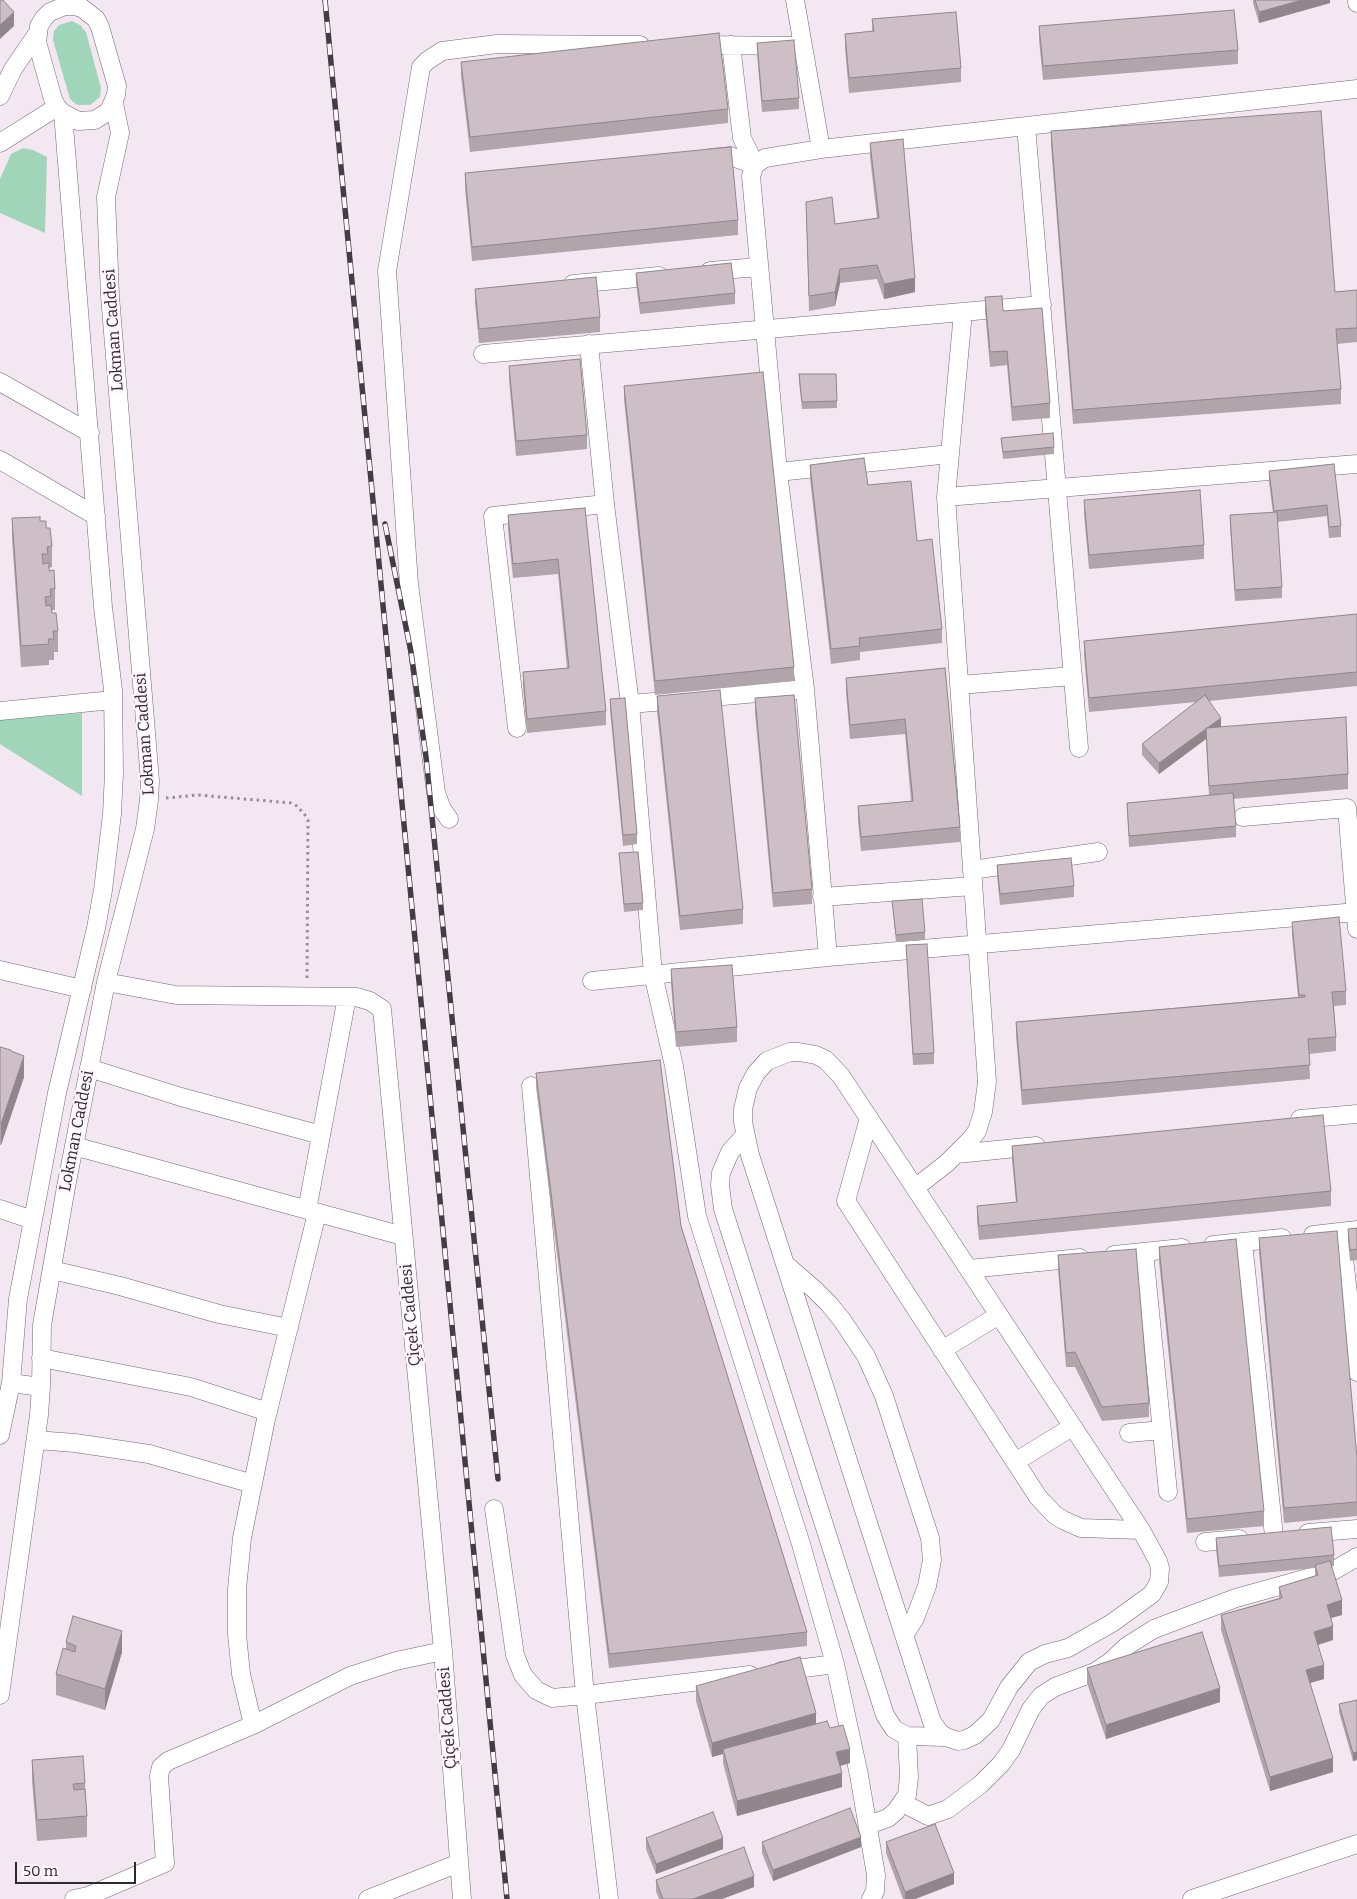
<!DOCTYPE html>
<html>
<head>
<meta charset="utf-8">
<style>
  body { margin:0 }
  #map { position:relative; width:1357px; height:1899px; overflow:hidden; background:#f3e7f2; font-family:Bitter,serif }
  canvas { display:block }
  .scale { position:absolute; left:15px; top:1862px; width:121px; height:22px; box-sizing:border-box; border:2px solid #2d292d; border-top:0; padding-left:6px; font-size:15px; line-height:18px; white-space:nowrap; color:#2d292d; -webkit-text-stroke:4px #fff5fe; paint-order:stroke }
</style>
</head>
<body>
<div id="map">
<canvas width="1357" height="1899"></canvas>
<div class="scale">50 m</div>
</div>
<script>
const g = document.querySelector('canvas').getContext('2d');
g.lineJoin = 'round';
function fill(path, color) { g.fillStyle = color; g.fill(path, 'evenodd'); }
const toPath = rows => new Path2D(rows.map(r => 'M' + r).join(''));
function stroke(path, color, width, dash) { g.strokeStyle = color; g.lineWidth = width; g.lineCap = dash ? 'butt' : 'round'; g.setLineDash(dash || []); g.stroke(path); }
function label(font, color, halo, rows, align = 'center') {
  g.font = font + ' Bitter,serif'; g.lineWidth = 4.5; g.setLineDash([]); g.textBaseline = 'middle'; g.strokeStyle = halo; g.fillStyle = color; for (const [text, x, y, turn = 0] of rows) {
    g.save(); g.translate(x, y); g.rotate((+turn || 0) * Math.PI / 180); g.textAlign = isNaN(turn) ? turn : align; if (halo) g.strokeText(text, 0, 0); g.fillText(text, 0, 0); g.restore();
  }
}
const green = toPath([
  [72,21,80,25,86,32,101,88,100,97,90,105,77,105,70,99,53,40,54,31,59,25],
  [23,148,33,150,47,157,45,233,0,213,0,179,11,154],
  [82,713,82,796,0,744,0,720]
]);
const path = toPath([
  [166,798,198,795,291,803,297,806,305,815,308,820,307,981]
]);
const minor = toPath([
  [795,0,821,149],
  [1357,0,1357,3],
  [65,6,74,6,82,8,96,19,100,27,117,86,116,95,109,111,95,120,78,121,63,113,57,107,53,99,37,42,39,26,44,18,50,12,65,6],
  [696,45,803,46],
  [731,45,742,138,755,165],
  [0,96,13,69,37,34],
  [1026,126,1079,748],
  [0,143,57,107],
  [710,158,730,156,755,165],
  [710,271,759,267],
  [573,284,659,276],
  [589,344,605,504,630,704,653,974,674,1066,697,1216,801,1544,835,1664,859,1775,876,1875,875,1891,871,1899],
  [483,354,1042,305],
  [0,382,90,433],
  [0,460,96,516],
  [778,472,950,454],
  [946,497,1357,464],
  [959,685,1073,676],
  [630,704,805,689],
  [0,711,113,700],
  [517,728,493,516,605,504],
  [1243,817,1347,808,1357,929],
  [449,819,442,809,436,793,409,584,387,271,421,67,427,61,442,51,497,44,640,45],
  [972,870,1098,852],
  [822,897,973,886],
  [828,957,805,689,778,472,751,176,755,165,765,158,821,149,1357,89],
  [0,970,82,989],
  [592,981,828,957,1357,912],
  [106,982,176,995,356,997,370,1001,382,1009,443,1651,462,1899],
  [790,1052,799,1052,816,1055,826,1060,841,1076,1141,1530,1158,1561,1160,1568,1159,1582,1152,1594,1112,1623,1068,1648,1045,1654,1029,1662,1009,1687,991,1720,975,1735,964,1740,958,1741,946,1737,940,1733,932,1722,750,1155,743,1122,743,1109,748,1088,756,1073,767,1061,790,1052],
  [89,1068,181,1097,321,1135],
  [531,1086,585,1695,609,1899],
  [869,1118,846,1201,1038,1497,1055,1515,1063,1520,1081,1528,1141,1530],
  [1300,1119,1357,1114],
  [745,1135,730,1152,721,1173,720,1185,723,1209,885,1715,894,1729,907,1736,946,1737],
  [74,1146,403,1236],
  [957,1154,1036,1146],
  [915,1188,947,1163,971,1139,977,1131,983,1112,987,1082,946,497,963,312],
  [0,1209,33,1220],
  [307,1210,347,997],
  [1341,1232,1357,1372],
  [1313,1235,1357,1230],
  [1243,1242,1274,1536],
  [1213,1245,1282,1238],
  [1144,1252,1168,1492],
  [1114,1255,1182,1248],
  [785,1264,815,1290,829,1304,842,1320,866,1356,884,1396,930,1538,932,1560,927,1586,915,1618,904,1635],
  [969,1269,1080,1258],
  [52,1270,120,1286,219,1314,289,1328],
  [942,1350,999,1315],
  [41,1358,191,1387,268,1412],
  [11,1383,18,1299,57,1093,96,928,103,890,112,814,114,773,113,690,103,607,63,113],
  [41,1387,42,1325,66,1187,106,982,145,829,149,800,150,781,110,296,106,197,120,133,114,103],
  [1129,1433,1162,1430],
  [0,1435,11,1383,41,1387,39,1415,0,1695],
  [36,1440,75,1443,149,1454,253,1484],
  [1015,1462,1072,1427],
  [494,1509,515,1655,523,1675,536,1690,552,1698,585,1695,750,1675],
  [1308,1533,1357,1529],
  [1205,1542,1239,1539],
  [781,1671,835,1664],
  [253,1725,241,1674,237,1634,237,1589,242,1538,266,1419,317,1213],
  [903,1803,928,1816,948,1809,981,1784,1001,1764,1011,1750,1031,1709,1041,1696,1055,1687,1095,1672,1110,1662,1127,1646,1154,1629,1236,1598,1333,1571,1357,1557],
  [868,1825,888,1818,896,1811,907,1795,909,1777,907,1736],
  [74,1899,88,1896,165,1863,159,1776,161,1767,168,1761,253,1725,350,1676,396,1661,443,1651],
  [368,1899,459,1863],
  [1192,1899,1357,1844]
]);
const rail = toPath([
  [325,0,507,1899],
  [385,524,411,652,426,757,498,1479]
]);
const wall = toPath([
  [1253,0,1330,0,1330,3,1259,23,1253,3],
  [872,19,961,68,961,82,849,93,845,48,845,34,872,31],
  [1039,26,1238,50,1238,64,1043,80,1039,40],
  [757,43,799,98,799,109,762,112,757,53],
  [461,62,728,109,728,123,470,152,461,76],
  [1051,131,1335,292,1357,290,1357,342,1337,344,1341,389,1341,404,1073,424,1051,146],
  [870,143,915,292,884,299,877,279,840,283,835,306,809,311,806,202,835,224,877,218,870,157],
  [465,173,738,220,738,235,472,261,465,188],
  [636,273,735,293,735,304,640,314,636,283],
  [475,289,600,317,600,332,479,343,475,303],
  [985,297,1050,403,1050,418,1012,421,1007,365,990,367,985,311],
  [509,366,587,435,587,449,516,456,509,380],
  [799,374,836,374,837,408,802,409,799,381],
  [624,386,794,667,794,681,655,695,624,400],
  [1001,438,1054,447,1054,454,1003,459],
  [1334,464,1341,526,1341,537,1329,538,1327,516,1277,522,1282,587,1282,598,1235,601,1230,526,1230,515,1273,513,1269,482,1269,471],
  [810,465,868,485,917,541,942,629,942,643,860,652,860,660,831,664,810,479],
  [1084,500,1204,545,1204,559,1089,569,1084,514],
  [585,508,606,711,606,725,527,733,523,687,523,672,567,668,558,574,513,578,508,530,508,515],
  [12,518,40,521,46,528,52,546,52,567,49,568,49,571,55,589,55,610,52,610,52,613,58,631,58,652,54,652,54,660,49,660,49,665,21,667,12,539],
  [1357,614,1357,686,1209,701,1221,727,1348,774,1348,789,1233,799,1236,826,1236,837,1129,847,1127,803,1209,796,1206,739,1159,774,1142,755,1142,744,1196,702,1089,712,1084,655,1084,641],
  [945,668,960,827,960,842,861,851,858,821,858,806,911,801,905,734,850,739,846,692,846,678],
  [657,696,743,909,743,924,680,930,657,711],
  [755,698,812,889,812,904,773,907,755,713],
  [610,699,637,834,637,844,623,846,610,710],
  [619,853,643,903,643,910,624,912],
  [997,865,1074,886,1074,897,1000,905,997,876],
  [892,901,925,932,925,940,896,942],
  [1292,922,1346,991,1346,1005,1334,1006,1336,1037,1336,1051,1309,1054,1310,1079,1022,1105,1016,1036,1016,1022,1298,997,1292,936],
  [906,945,934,1053,934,1064,913,1065],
  [671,969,737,1027,737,1042,676,1047,671,984],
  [0,1047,11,1052,24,1077,1,1145,0,1145],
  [536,1073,681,1226,807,1632,807,1646,609,1668,536,1087],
  [1012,1146,1331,1191,1331,1206,979,1240,977,1221,977,1206,1016,1203,1012,1160],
  [1357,1228,1357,1260,1350,1261,1348,1240,1348,1229],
  [1259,1238,1357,1458,1357,1516,1284,1523,1259,1252],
  [1159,1247,1264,1511,1264,1526,1187,1533,1159,1261],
  [1058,1255,1149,1403,1149,1417,1102,1421,1075,1367,1066,1367,1058,1270],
  [1216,1538,1334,1555,1334,1566,1332,1566,1342,1615,1331,1618,1333,1640,1318,1645,1324,1679,1310,1683,1333,1772,1270,1791,1221,1630,1221,1615,1279,1598,1279,1587,1315,1576,1315,1568,1219,1577,1216,1549],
  [66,1642,122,1652,105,1710,56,1695,56,1674,66,1649],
  [1087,1668,1220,1702,1106,1739,1087,1683],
  [696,1686,830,1728,850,1763,840,1766,842,1787,737,1816,723,1763,723,1754,712,1757,696,1701],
  [1357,1700,1357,1760,1353,1761,1339,1712,1339,1704],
  [32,1760,85,1783,87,1816,87,1837,37,1841,32,1781],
  [646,1838,723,1849,656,1874,646,1849],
  [762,1842,861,1847,773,1881,762,1853],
  [886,1842,954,1884,915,1899,903,1899,886,1853],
  [656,1880,754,1887,722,1899,659,1899,656,1891]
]);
const shadedWall = toPath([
  [1302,0,1330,0,1330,3,1259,23,1259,12],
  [14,12,14,26,0,39,0,25],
  [840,269,840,283,835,306,835,292],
  [915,278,915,292,884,299,884,284],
  [1221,718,1221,728,1206,728],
  [1206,728,1206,739,1159,774,1159,763],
  [24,1056,24,1077,1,1145,1,1124],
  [1342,1600,1342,1615,1327,1619,1327,1605],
  [1333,1626,1333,1640,1314,1646,1314,1632],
  [122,1631,122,1652,105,1710,105,1689],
  [1324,1665,1324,1679,1306,1684,1306,1670],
  [1220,1688,1220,1702,1106,1739,1106,1725],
  [816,1713,816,1728,723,1749,723,1754,712,1757,712,1743],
  [850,1749,850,1763,836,1767,836,1752],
  [1357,1752,1357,1760,1353,1761,1353,1753],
  [1333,1758,1333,1772,1270,1791,1270,1777],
  [842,1773,842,1787,737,1816,737,1801],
  [861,1837,861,1847,773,1881,773,1870],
  [723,1838,723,1849,656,1874,656,1864],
  [954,1873,954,1884,915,1899,905,1899,905,1892],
  [754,1876,754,1887,722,1899,693,1899]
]);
const building = toPath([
  [0,0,3,0,14,12,0,25,0,0],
  [1255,0,1302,0,1259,12,1255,0],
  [1234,10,1238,50,1043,66,1039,26,1234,10],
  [956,12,961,68,849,78,845,34,874,31,872,19,956,12],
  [719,33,728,109,470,137,461,62,719,33],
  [794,40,799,98,762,101,757,43,794,40],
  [1321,111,1335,292,1357,290,1357,328,1336,329,1341,389,1073,410,1051,131,1321,111],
  [903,139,915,278,884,284,877,265,840,269,835,292,809,296,806,202,832,197,835,224,879,218,870,143,903,139],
  [731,147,738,220,472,247,465,173,731,147],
  [731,263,735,293,640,303,636,273,731,263],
  [596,277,600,317,479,329,475,289,596,277],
  [1002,296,1003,311,1042,308,1050,403,1012,407,1007,351,990,352,985,297,1002,296],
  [580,359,587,435,516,441,509,366,580,359],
  [763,372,794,667,655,681,624,386,763,372],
  [799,374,836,374,837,401,802,402,799,374],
  [1053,433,1054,447,1003,452,1001,438,1053,433],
  [864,458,868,485,911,481,917,541,932,539,942,629,859,638,860,646,831,649,810,465,864,458],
  [1334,464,1341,526,1329,527,1327,505,1274,511,1269,471,1334,464],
  [1200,490,1204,545,1089,555,1084,500,1200,490],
  [585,508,606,711,527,719,523,672,569,668,558,559,513,564,508,515,585,508],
  [1277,512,1282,587,1235,590,1230,515,1277,512],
  [40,517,40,521,46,521,46,528,50,528,52,546,47,547,48,554,42,554,43,564,49,563,49,571,54,570,55,589,50,589,51,596,45,597,46,606,51,605,52,613,56,613,58,631,53,631,54,639,48,639,49,644,21,646,12,518,40,517],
  [1357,614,1357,672,1089,698,1084,641,1357,614],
  [945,668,960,827,861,837,858,806,913,801,905,719,850,725,846,678,945,668],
  [720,690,743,909,680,916,657,696,720,690],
  [794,695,812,889,773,893,755,698,794,695],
  [1205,695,1221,718,1159,763,1142,744,1205,695],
  [625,698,637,834,623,835,610,699,625,698],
  [1346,717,1348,774,1209,786,1206,728,1346,717],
  [1233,793,1236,826,1129,836,1127,803,1233,793],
  [638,852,643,903,624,904,619,853,638,852],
  [1071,858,1074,886,1000,894,997,865,1071,858],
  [922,899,925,932,896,935,892,901,922,899],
  [1339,917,1346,991,1332,992,1336,1037,1308,1039,1310,1065,1022,1090,1016,1022,1305,997,1305,995,1299,995,1292,922,1339,917],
  [927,944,934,1053,913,1054,906,945,927,944],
  [732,965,737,1027,676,1032,671,969,732,965],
  [0,1047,11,1050,11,1051,24,1056,1,1124,0,1123,0,1047],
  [660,1060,681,1226,807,1632,609,1654,536,1073,660,1060],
  [1323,1115,1331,1191,979,1226,977,1206,1017,1202,1012,1146,1323,1115],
  [1357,1228,1357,1249,1350,1250,1348,1229,1357,1228],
  [1337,1231,1357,1458,1357,1502,1284,1508,1259,1238,1337,1231],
  [1236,1239,1264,1511,1187,1519,1159,1247,1236,1239],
  [1136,1249,1149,1403,1102,1407,1075,1352,1066,1353,1058,1255,1136,1249],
  [1331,1527,1334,1555,1219,1566,1216,1538,1331,1527],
  [1330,1561,1342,1600,1327,1605,1333,1626,1314,1632,1324,1665,1306,1670,1333,1758,1270,1777,1221,1615,1282,1598,1279,1587,1318,1575,1315,1565,1330,1561],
  [73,1616,122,1631,105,1689,56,1674,63,1648,75,1652,76,1646,66,1642,73,1616],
  [1202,1632,1220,1688,1106,1725,1087,1668,1202,1632],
  [800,1657,816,1713,712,1743,696,1686,800,1657],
  [1357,1700,1357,1752,1353,1753,1339,1704,1357,1700],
  [827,1721,830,1728,843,1725,850,1749,836,1752,842,1773,737,1801,723,1749,827,1721],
  [83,1756,85,1783,73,1784,74,1790,85,1789,87,1816,37,1820,32,1760,83,1756],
  [850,1808,861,1837,773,1870,762,1842,850,1808],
  [713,1812,723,1838,656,1864,646,1838,713,1812],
  [935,1824,954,1873,905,1892,886,1842,935,1824],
  [744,1847,754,1876,693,1899,663,1899,656,1880,744,1847]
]);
const streetNames = [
  ["Lokman Caddesi",114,330,-94],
  ["Lokman Caddesi",145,734,-94],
  ["Lokman Caddesi",77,1131,-79],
  ["Çiçek Caddesi",411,1315,-95],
  ["Çiçek Caddesi",448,1718,-94]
];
fill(green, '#a1d5b9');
stroke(minor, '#726771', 19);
stroke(path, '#978f97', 3, [2.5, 4]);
stroke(minor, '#fff', 18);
stroke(rail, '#423d42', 5.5);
stroke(rail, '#fff5fe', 4, [11]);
fill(wall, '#b1a4ab');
fill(shadedWall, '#90868b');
fill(building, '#cebfc7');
stroke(building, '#90868b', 1);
label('16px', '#2d292d', '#fff5fe', streetNames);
</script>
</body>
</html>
